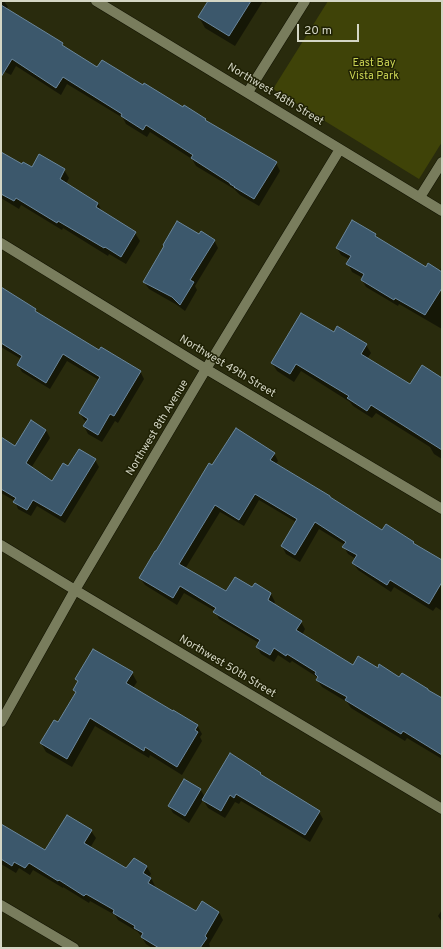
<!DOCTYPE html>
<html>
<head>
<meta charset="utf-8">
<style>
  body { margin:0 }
  #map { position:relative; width:443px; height:949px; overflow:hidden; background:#292b0d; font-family:Overpass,sans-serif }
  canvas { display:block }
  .frame { position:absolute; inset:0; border:2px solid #d4d6c5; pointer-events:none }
  .scale { position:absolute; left:297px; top:24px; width:62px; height:18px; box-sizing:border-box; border:2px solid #d4d6c5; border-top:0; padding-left:5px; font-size:12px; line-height:14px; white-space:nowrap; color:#d4d6c5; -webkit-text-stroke:3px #1f2104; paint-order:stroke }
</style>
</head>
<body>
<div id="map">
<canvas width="443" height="949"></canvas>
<div class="frame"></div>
<div class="scale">20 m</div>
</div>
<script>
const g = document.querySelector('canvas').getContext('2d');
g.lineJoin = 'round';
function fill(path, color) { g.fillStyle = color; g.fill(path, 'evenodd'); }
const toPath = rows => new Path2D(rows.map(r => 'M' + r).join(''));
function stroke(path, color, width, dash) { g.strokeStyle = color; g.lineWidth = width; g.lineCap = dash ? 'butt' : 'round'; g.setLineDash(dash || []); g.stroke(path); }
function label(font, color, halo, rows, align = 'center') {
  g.font = font + ' Overpass,sans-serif'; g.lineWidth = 3; g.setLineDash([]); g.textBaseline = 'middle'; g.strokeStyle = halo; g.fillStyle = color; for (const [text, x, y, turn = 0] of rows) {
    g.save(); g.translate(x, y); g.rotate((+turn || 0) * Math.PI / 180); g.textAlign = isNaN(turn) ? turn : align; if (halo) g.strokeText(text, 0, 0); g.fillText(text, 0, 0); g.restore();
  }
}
const green = toPath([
  [328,1,442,1,442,142,419,179,273,89]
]);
const shadow = toPath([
  [1,1,4,1,8,7,6,9,62,44,65,48,98,68,143,86,205,119,206,122,276,163,280,171,259,206,240,195,234,189,196,166,192,159,150,132,147,137,126,124,123,118,67,84,61,95,16,66,11,75,1,70],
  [209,1,267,1,266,3,263,1,235,46,205,28,199,17],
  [1,153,22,166,32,169,64,170,69,178,66,184,98,203,102,212,135,233,140,241,126,264,109,254,108,256,63,228,62,230,21,205,19,209,1,198],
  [376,235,378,239,426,268,439,272,441,268,442,269,442,329,399,304,398,306,366,287,362,280,363,278,352,272,348,264,350,260,341,255,337,248],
  [199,236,214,240,218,248,195,286,197,290,185,311,177,305,149,289,144,282],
  [1,293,35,310,38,314,99,352,140,371,144,379,118,423,115,421,102,442,88,434,84,426,87,422,84,420,80,413,99,380,67,361,50,389,22,372,18,365,21,359,1,347],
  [334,333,366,345,371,353,367,359,410,386,442,379,442,459,434,454,430,447,376,413,372,418,353,406,350,402,301,371,294,382,277,371,272,363],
  [46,430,50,438,31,468,53,482,68,468,95,460,99,467,65,523,37,506,31,516,18,509,15,501,1,493,1,438,15,447],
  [274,453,278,461,276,464,383,531,413,542,414,544,442,562,442,611,436,607,433,611,394,587,391,592,358,570,353,563,356,559,348,554,344,547,345,545,319,529,300,562,286,554,282,546,296,522,259,500,244,526,220,512,185,569,226,592,253,589,255,585,271,594,275,602,273,605,301,622,305,629,302,635,353,667,378,669,429,692,442,699,442,759,407,738,405,741,351,708,347,702,322,687,317,680,318,678,317,677,292,661,290,663,278,655,274,662,261,654,257,647,259,643,219,619,215,611,184,593,177,605,145,585,140,578,213,467],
  [132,673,137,682,133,688,197,725,202,734,200,737,202,741,182,775,150,755,149,758,95,726,72,767,46,752,41,743,58,723,76,694,74,690,78,683,76,679],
  [262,777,319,812,323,819,310,842,241,801,239,804,235,802,225,818,208,808,203,800,189,823,173,813,169,806,200,789,205,797],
  [1,825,46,852,91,831,96,838,90,848,126,869,147,867,151,874,149,877,151,878,155,886,154,887,196,913,219,912,223,920,209,944,210,946,209,948,152,948,146,944,141,936,138,932,118,920,115,915,90,901,89,903,63,887,63,888,33,870,30,875,19,868,16,873,1,864],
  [442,910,442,922,438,916]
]);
const building = toPath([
  [208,1,251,1,229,36,198,17,208,1],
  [1,5,63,43,62,45,97,67,102,60,143,85,144,83,183,107,184,105,206,119,205,120,277,162,254,199,234,187,235,187,230,184,230,183,191,158,193,155,146,125,143,130,121,116,122,114,63,77,56,88,12,59,1,77,1,5],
  [1,152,22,164,23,162,32,167,39,154,65,169,60,179,98,203,96,207,136,232,121,257,105,247,104,248,58,221,57,223,16,198,14,201,1,194,1,152],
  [352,220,376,234,375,236,426,267,428,263,442,272,442,288,425,315,395,298,394,300,361,280,364,274,346,264,351,256,336,248,352,220],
  [177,221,199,234,201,231,215,240,190,280,194,282,180,305,172,297,143,282,164,246,163,245,177,221],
  [1,287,36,309,35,311,99,350,101,347,141,371,114,416,110,414,98,435,83,426,88,419,79,413,100,377,63,354,46,383,17,365,22,356,1,343,1,287],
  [301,313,334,332,337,326,367,344,361,354,410,384,422,365,442,378,442,450,371,405,367,411,347,398,349,396,296,364,290,374,271,363,301,313],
  [31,420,46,430,26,463,52,481,63,463,68,466,79,449,96,459,61,516,33,500,27,510,13,502,16,498,1,489,1,437,15,446,31,420],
  [236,428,275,453,270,460,330,496,330,497,382,530,386,524,414,542,413,543,442,560,442,582,429,604,390,580,387,585,352,563,357,555,342,547,346,542,315,522,295,555,281,546,297,519,255,494,239,520,215,505,179,564,226,591,235,577,252,587,255,583,271,593,268,600,302,621,296,630,353,665,358,656,378,668,379,664,399,677,402,673,428,689,428,690,442,698,442,755,403,731,401,734,345,700,347,697,316,680,318,677,315,674,316,672,287,654,286,656,274,648,270,655,256,647,260,640,213,612,216,608,180,586,173,598,139,578,155,551,156,551,209,463,212,465,236,428],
  [93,649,133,672,126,683,173,711,173,710,198,725,195,730,198,732,177,767,145,747,144,751,90,718,67,759,40,743,54,720,58,722,76,692,73,690,78,681,75,679,93,649],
  [230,753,261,773,260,774,320,811,305,835,236,794,234,798,230,795,221,811,202,800,230,753],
  [184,779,201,789,185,816,168,806,184,779],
  [67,815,92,830,84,843,126,868,134,858,147,866,143,873,151,878,148,883,196,911,202,901,219,912,205,936,207,938,200,948,159,948,141,937,143,933,134,928,135,926,113,913,114,910,86,894,84,896,59,880,58,881,29,863,25,868,14,862,12,866,1,859,1,824,45,850,67,815]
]);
const minor = toPath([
  [96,1,442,211],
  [248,92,305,1],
  [420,197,442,162],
  [1,243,206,369,442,509],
  [1,545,75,590,442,809],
  [1,722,75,590,206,369,340,149],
  [1,905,74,948]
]);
const parkNames = [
  ["East Bay",374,64],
  ["Vista Park",374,77]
];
const streetNames = [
  ["Northwest 48th Street",275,95,31],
  ["Northwest 49th Street",227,367,31],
  ["Northwest 8th Avenue",158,428,-59],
  ["Northwest 50th Street",227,667,31]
];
fill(green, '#3f4308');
fill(shadow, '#0007');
fill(building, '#3c586c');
stroke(building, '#6a879d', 1);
stroke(minor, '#121300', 11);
stroke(minor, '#797d5d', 10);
label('11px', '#cad353', '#1f2104', parkNames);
label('11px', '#d4d6c5', '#1f2104', streetNames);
</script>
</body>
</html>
